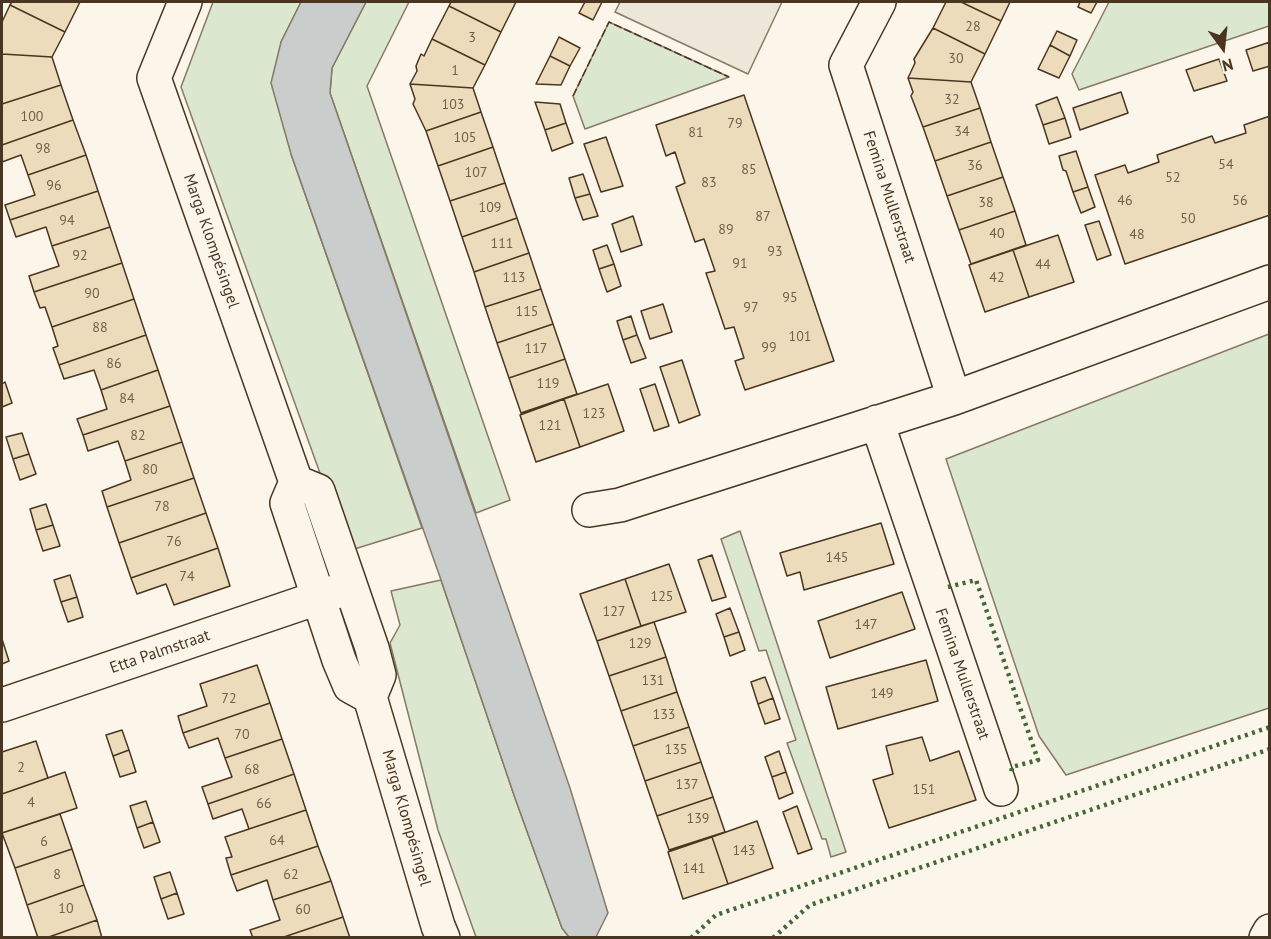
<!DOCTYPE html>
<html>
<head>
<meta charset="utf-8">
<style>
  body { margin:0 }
  #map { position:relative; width:1271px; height:939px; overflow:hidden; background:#fbf6e9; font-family:"PT Sans",sans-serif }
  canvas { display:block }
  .frame { position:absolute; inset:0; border:3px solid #4a3520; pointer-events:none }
  .north { position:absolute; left:1193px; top:18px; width:60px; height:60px; -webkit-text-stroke:4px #fbf6e9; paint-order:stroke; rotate:165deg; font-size:16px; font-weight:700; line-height:24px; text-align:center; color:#4a3520 }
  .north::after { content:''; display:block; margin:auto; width:21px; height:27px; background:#4a3520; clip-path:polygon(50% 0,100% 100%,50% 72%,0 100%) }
</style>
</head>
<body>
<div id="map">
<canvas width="1271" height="939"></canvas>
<div class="frame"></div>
<div class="north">N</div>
</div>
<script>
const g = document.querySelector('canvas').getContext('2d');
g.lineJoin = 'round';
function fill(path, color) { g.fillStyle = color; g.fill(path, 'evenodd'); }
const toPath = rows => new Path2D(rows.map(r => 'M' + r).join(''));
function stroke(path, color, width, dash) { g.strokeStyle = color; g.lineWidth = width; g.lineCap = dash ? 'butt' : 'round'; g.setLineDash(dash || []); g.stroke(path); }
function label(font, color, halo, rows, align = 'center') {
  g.font = font + ' "PT Sans",sans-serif'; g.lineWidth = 4.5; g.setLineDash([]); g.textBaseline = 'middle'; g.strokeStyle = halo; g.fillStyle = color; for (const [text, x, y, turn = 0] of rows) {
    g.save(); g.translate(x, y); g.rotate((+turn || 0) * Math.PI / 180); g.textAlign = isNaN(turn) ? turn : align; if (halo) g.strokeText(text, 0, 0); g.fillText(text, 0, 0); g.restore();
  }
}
const green = toPath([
  [213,2,301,2,281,42,291,154,422,528,348,551,181,87,213,2],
  [366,2,409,2,367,86,510,500,476,513,330,93,332,68,366,2],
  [1109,2,1269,2,1269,26,1079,90,1072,74,1109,2],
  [609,22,729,77,585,129,573,96,609,22],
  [1269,334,1269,708,1066,775,1039,736,946,459,1269,334],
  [740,531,846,852,831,857,826,839,822,839,787,743,796,740,766,650,759,651,721,539,740,531],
  [441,580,515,798,562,928,569,937,476,937,438,830,390,643,400,625,391,591,441,580]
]);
const parking = toPath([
  [620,2,782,2,748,74,615,12,620,2]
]);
const water = toPath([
  [301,2,366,2,332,68,330,93,570,788,608,913,596,937,569,937,562,928,515,798,441,580,291,154,271,83,281,42,301,2]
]);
const building = toPath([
  [12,2,80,2,65,32,10,5,12,2],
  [451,2,516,2,501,32,449,6,451,2],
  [585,2,602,2,593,20,579,13,585,2],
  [946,2,961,2,1001,21,985,54,933,28,946,2],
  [961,2,1010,2,1001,21,961,2],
  [1080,2,1097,2,1091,13,1078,7,1080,2],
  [10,5,65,32,52,57,2,54,2,22,10,5],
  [449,6,501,32,485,65,432,39,449,6],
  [933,28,985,54,971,82,908,78,915,63,914,59,933,28],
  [1057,31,1077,40,1070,56,1050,45,1057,31],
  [559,37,580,48,570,66,550,56,559,37],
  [432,39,485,65,473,88,410,84,417,71,416,66,421,54,424,56,432,39],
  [1270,42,1270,66,1253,71,1246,50,1270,42],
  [1050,45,1070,56,1059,78,1038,69,1050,45],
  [2,54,52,57,61,85,2,104,2,54],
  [550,56,570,66,561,85,536,84,550,56],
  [1219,59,1227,81,1194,91,1186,70,1219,59],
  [908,78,971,82,980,108,923,127,911,96,913,92,908,78],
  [410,84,473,88,481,112,426,131,413,104,415,99,410,84],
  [61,85,73,120,2,145,2,104,61,85],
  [1121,92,1128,113,1080,130,1073,108,1121,92],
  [744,95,834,361,745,390,735,361,744,358,734,327,725,329,706,273,715,271,704,239,695,242,676,187,685,183,675,152,666,156,656,125,744,95],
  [1057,97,1065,118,1043,125,1036,105,1057,97],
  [535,102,560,104,566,123,545,130,535,102],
  [980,108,991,142,935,161,923,127,980,108],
  [481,112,493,147,438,166,426,131,481,112],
  [1270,116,1270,215,1125,264,1095,175,1125,165,1128,173,1159,162,1157,155,1212,136,1215,143,1246,133,1244,125,1270,116],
  [1065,118,1071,137,1049,144,1043,125,1065,118],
  [73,120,86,155,28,175,21,155,2,162,2,145,73,120],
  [566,123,573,143,552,151,545,130,566,123],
  [606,137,623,186,601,192,584,144,606,137],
  [991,142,1003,177,947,196,935,161,991,142],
  [493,147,505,183,450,201,438,166,493,147],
  [1076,151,1088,187,1073,192,1066,171,1063,170,1059,156,1076,151],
  [86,155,98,191,10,220,5,205,35,195,28,175,86,155],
  [583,174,590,194,575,198,569,178,583,174],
  [1003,177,1015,211,959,230,947,196,1003,177],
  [505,183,517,218,462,237,450,201,505,183],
  [1088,187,1095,207,1081,213,1073,192,1088,187],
  [98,191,110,227,52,246,46,227,16,237,10,220,98,191],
  [590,194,598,216,583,220,575,198,590,194],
  [1015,211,1026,245,971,264,959,230,1015,211],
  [633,216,642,245,621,252,612,224,633,216],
  [517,218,529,253,474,272,462,237,517,218],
  [1099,221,1111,255,1097,260,1085,225,1099,221],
  [110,227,122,263,34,292,29,276,59,266,52,246,110,227],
  [1058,235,1074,282,1029,297,1013,250,1058,235],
  [607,245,614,264,599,269,593,250,607,245],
  [1013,250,1029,297,985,312,969,265,1013,250],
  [529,253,541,289,485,307,474,272,529,253],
  [122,263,134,299,52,327,45,307,40,308,34,292,122,263],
  [614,264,621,286,607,292,599,269,614,264],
  [541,289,553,324,497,343,485,307,541,289],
  [134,299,146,335,59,365,53,348,58,346,52,327,134,299],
  [663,304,672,332,650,339,641,311,663,304],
  [631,316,637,335,623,340,617,321,631,316],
  [553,324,565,359,509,378,497,343,553,324],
  [146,335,158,370,101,390,94,370,64,379,59,365,146,335],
  [637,335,646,358,631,363,623,340,637,335],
  [565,359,577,394,521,413,509,378,565,359],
  [682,360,700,415,679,423,660,367,682,360],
  [158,370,170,406,83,435,77,419,107,409,101,390,158,370],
  [5,382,12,403,2,407,2,384,5,382],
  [608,384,624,431,580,447,564,399,608,384],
  [655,384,669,426,654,431,640,389,655,384],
  [564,399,580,447,536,462,520,415,564,399],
  [170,406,182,442,125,461,118,441,88,451,83,435,170,406],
  [22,433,29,454,13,459,6,437,22,433],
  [182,442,194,478,107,507,102,491,131,480,125,461,182,442],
  [29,454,36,474,20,480,13,459,29,454],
  [194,478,206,513,119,543,107,507,194,478],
  [46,504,53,525,36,530,30,509,46,504],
  [206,513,218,548,131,578,119,543,206,513],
  [881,523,894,564,804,590,800,572,787,576,780,553,881,523],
  [53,525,60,546,43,551,36,530,53,525],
  [218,548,230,586,174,605,166,584,137,594,131,578,218,548],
  [712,555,726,597,712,601,698,560,712,555],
  [669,564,686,612,641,626,625,579,669,564],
  [70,575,77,597,61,602,54,580,70,575],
  [625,579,641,626,597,641,580,594,625,579],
  [902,592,915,629,830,658,818,621,902,592],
  [77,597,83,617,68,622,61,602,77,597],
  [730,608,739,632,724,637,716,614,730,608],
  [654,622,666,657,609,676,597,641,654,622],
  [739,632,745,650,730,656,724,637,739,632],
  [2,639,9,661,2,664,2,639],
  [666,657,677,692,621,711,609,676,666,657],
  [926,660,938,701,838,729,826,687,926,660],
  [257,665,270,703,183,733,178,716,207,706,200,684,257,665],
  [765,677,773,698,758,704,751,682,765,677],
  [677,692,689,727,633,746,621,711,677,692],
  [773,698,780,719,765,724,758,704,773,698],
  [270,703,282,739,225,758,218,738,189,748,183,733,270,703],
  [689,727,701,762,645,781,633,746,689,727],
  [122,730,129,750,113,756,106,735,122,730],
  [922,737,930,761,959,751,976,800,889,828,873,780,893,774,886,746,922,737],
  [282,739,294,774,208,804,202,787,232,777,225,758,282,739],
  [36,741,48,778,2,794,2,752,36,741],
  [129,750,136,772,120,777,113,756,129,750],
  [779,751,786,772,772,777,765,757,779,751],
  [701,762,713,797,657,816,645,781,701,762],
  [65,772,77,808,2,833,2,794,65,772],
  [786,772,793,793,779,799,772,777,786,772],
  [294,774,306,810,249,829,242,809,213,819,208,804,294,774],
  [713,797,725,832,669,850,657,816,713,797],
  [146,801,153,822,137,828,130,806,146,801],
  [797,806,812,849,798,854,783,812,797,806],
  [306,810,318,846,231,875,226,858,232,857,225,837,306,810],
  [60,814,72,849,15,868,2,833,60,814],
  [757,821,773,868,728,884,712,837,757,821],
  [153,822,160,842,144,848,137,828,153,822],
  [712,837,728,884,683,899,668,852,712,837],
  [318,846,331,881,273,900,267,880,237,891,231,875,318,846],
  [72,849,84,885,27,905,15,868,72,849],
  [170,872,177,893,161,899,154,877,170,872],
  [331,881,343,917,281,938,253,938,250,930,280,920,273,900,331,881],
  [84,885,97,920,46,938,38,938,27,905,84,885],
  [177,893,184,914,168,919,161,899,177,893],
  [343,917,350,938,281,938,343,917],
  [97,920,102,938,46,938,97,920]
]);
const street = toPath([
  [185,2,154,78,296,482,287,503,339,660,350,686,370,697],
  [879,2,846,65,954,398],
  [877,422,1001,789],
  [296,482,318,491,372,648,379,675,370,697,438,926,443,938],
  [589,510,620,505,954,398,1270,282],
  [2,705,338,591],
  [1266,938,1270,931]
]);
const hedge = toPath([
  [948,587,976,580,1038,760,1012,767,1011,775],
  [691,938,716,915,1270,727],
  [773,938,810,905,1270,749]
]);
const fence = toPath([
  [573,96,609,22,729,77]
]);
const numberNames = [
  ["28",973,27],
  ["3",472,38],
  ["30",956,59],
  ["1",455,71],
  ["32",952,100],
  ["103",453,105],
  ["100",32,117],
  ["79",735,124],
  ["34",962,132],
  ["81",696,133],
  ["105",465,138],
  ["98",43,149],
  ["54",1226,165],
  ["36",975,166],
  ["85",749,170],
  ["107",476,173],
  ["52",1173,178],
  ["83",709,183],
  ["96",54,186],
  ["46",1125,201],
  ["56",1240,201],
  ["38",986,203],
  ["109",490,208],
  ["87",763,217],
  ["50",1188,219],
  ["94",67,221],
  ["89",726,230],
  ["40",997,234],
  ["48",1137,235],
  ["111",502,244],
  ["93",775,252],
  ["92",80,256],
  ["91",740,264],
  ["44",1043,265],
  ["113",514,278],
  ["42",997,278],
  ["90",92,294],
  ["95",790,298],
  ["97",751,308],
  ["115",527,312],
  ["88",100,328],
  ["101",800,337],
  ["99",769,348],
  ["117",536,349],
  ["86",114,364],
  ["119",548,384],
  ["84",127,399],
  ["123",594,414],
  ["121",550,426],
  ["82",138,436],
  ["80",150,470],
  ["78",162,507],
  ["76",174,542],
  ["145",837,558],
  ["74",187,577],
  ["125",662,597],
  ["127",614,612],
  ["147",866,625],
  ["129",640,644],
  ["131",653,681],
  ["149",882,694],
  ["72",229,699],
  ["133",664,715],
  ["70",242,735],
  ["135",676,750],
  ["2",21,768],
  ["68",252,770],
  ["137",687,785],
  ["151",924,790],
  ["4",31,803],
  ["66",264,804],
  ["139",698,819],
  ["64",277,841],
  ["6",44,842],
  ["143",744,851],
  ["141",694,869],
  ["8",57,875],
  ["62",291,875],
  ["10",66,909],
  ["60",303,910]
];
const streetNames = [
  ["Femina Mullerstraat",889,197,72],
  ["Marga Klompésingel",211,241,71],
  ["Etta Palmstraat",160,652,-19],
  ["Femina Mullerstraat",962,674,71],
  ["Marga Klompésingel",406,818,74]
];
fill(green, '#dce7d0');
stroke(green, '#887966', 1.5);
fill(parking, '#ede7d9');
stroke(parking, '#887966', 1.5);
fill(water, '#c9cecd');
stroke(water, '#887966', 1.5);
fill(building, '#ecdcbc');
stroke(building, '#4a3520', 1.5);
stroke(street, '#4a3520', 36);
stroke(street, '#fbf6e9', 33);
stroke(hedge, '#436837', 4.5, [3, 4.5]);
stroke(fence, '#4a3520', 1.5, [8, 3]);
label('14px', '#725f47', null, numberNames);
label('16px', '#4a3520', '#fbf6e9', streetNames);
</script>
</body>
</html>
